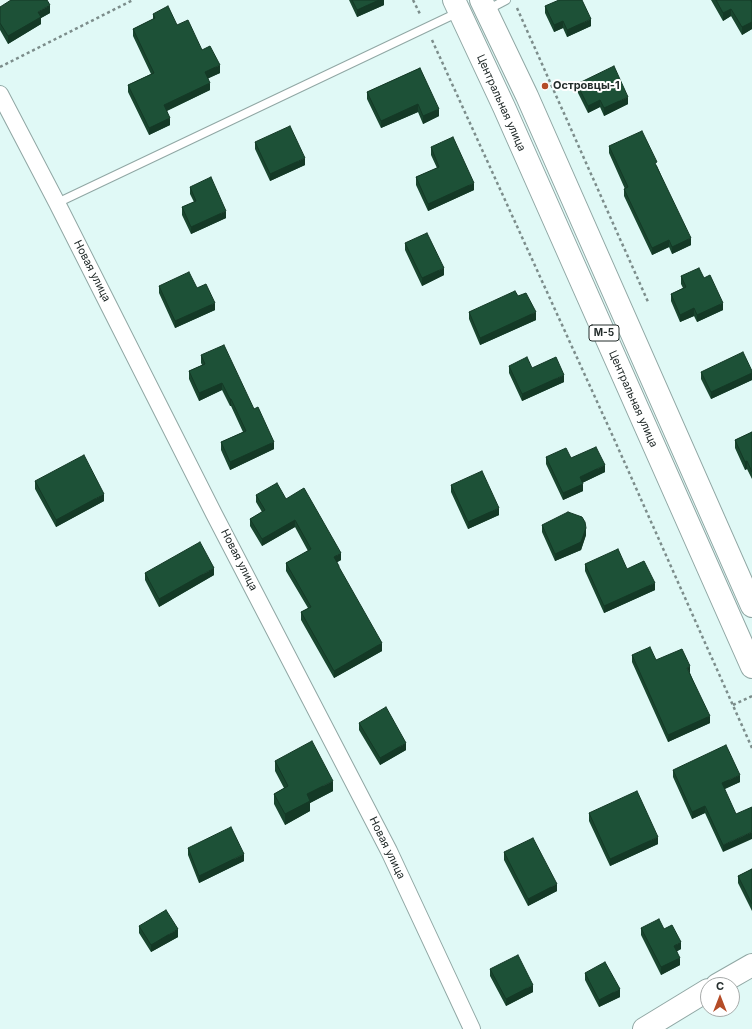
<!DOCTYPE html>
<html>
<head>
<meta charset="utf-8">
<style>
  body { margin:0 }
  #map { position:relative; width:752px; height:1029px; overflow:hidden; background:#e0f9f6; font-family:Inter,sans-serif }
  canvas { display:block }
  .north { position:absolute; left:700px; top:977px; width:40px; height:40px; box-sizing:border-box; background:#fff; border:1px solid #a7abaa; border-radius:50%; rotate:0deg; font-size:11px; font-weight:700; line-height:16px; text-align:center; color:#232c2b }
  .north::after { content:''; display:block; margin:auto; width:14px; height:18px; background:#b44c28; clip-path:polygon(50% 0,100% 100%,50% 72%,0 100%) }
</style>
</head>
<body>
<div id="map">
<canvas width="752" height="1029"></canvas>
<div class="north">С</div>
</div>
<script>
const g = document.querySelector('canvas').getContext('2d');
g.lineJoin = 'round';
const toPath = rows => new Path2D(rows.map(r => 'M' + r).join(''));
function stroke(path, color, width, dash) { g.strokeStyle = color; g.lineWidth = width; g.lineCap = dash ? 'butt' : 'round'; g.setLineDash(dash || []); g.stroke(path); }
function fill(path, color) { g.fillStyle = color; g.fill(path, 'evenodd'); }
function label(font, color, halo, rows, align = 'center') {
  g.font = font + ' Inter,sans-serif'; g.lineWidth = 4; g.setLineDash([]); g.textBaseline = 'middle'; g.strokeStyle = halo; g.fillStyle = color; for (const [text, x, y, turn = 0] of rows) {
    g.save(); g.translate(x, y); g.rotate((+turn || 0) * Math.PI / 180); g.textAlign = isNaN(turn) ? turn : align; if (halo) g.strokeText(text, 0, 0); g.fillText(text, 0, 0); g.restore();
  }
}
const path = toPath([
  [413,0,421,16],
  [517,8,649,304],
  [432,40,615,441,752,748],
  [0,67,133,0],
  [733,705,752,696]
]);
const lane = toPath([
  [487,10,506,0],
  [57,203,459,12]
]);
const street = toPath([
  [0,94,57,203,214,514,389,851,472,1029]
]);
const secondary = toPath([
  [717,985,752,965],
  [644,1029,708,990]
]);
const primary = toPath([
  [454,0,504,107,752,667],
  [481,0,527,96,752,606]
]);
const wall = toPath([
  [349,0,384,0,384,5,357,17],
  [711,0,752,0,752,29,742,35,731,16,723,21],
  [545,6,591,26,567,37,563,28,554,32,545,13],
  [0,7,50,13,41,18,41,24,8,44,0,30],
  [153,14,177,25,202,50,220,73,208,78,210,90,167,111,170,125,149,135,128,92,128,85,151,74,133,36,133,29,153,19],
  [420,68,439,116,423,124,418,112,381,128,367,99,367,92],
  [577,84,628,104,604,116,600,107,588,113,577,91],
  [255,142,305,165,270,181,255,149],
  [609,146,657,166,691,245,672,254,669,247,652,255,624,196,624,189,625,189,609,153],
  [431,147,474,190,428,211,416,185,416,177,437,168,431,155],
  [190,187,226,218,191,234,182,215,182,207,194,202,190,194],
  [405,243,444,275,422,286,405,250],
  [681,276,704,278,723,310,697,322,694,316,680,322,671,301,671,294,683,288,681,284],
  [159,286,197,288,215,310,175,328,159,293],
  [518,296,536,320,480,345,469,319,469,312],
  [201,355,254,409,274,449,230,470,221,450,221,442,243,432,231,406,230,406,222,390,199,401,189,379,189,371,202,365,201,363],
  [509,366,532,368,564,382,522,401,509,373],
  [752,371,752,380,711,399,701,379,701,372],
  [752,432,752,479,747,469,745,470,735,448,735,440],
  [546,457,571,458,605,472,582,483,583,491,563,500,546,464],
  [35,481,104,501,56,527,35,489],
  [451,485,499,515,468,529,451,492],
  [256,495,286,499,341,560,337,562,339,568,382,651,334,678,301,620,301,612,308,608,286,571,286,563,308,551,295,527,262,546,250,526,250,519,262,512,256,502],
  [542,525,586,535,581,550,555,561,542,532],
  [585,564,627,569,655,590,604,613,585,571],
  [145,573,214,575,159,607,145,580],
  [632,655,656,660,690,673,710,723,668,742,632,662],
  [359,723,406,750,380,765,359,730],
  [275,761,333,791,310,803,310,811,285,825,274,804,274,794,284,788,275,771],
  [673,770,740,782,725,789,723,852,705,813,692,819,673,777],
  [589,813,658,844,610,866,589,821],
  [188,848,244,861,199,883,188,855],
  [504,852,557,891,528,906,504,860],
  [752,869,752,911,738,883,738,876],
  [139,926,178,937,151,952,139,933],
  [641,928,664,929,681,949,677,951,680,965,661,975,641,935],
  [490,969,533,992,506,1006,490,976],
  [585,973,620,997,599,1007,585,980]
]);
const shadedWall = toPath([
  [379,0,384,0,384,5,357,17,357,10],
  [50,5,50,13,41,18,41,24,8,44,8,36,38,12],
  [731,9,731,16,723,21,723,13],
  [591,19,591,26,567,37,567,30],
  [563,21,563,28,554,32,554,25],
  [752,22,752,29,742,35,742,27],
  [220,65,220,73,205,80,205,72],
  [210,83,210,90,164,112,164,105],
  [628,97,628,104,604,116,604,108],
  [600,100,600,107,588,113,588,106],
  [418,104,418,112,381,128,381,121],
  [439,109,439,116,423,124,423,116],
  [170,118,170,125,149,135,149,128],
  [305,158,305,165,270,181,270,174],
  [474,183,474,190,428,211,428,204],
  [226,211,226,218,191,234,191,227],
  [691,238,691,245,672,254,672,247],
  [669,240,669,247,652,255,652,248],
  [444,268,444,275,422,286,422,278],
  [215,303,215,310,175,328,175,321],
  [723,303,723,310,697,322,697,315],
  [694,308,694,316,680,322,680,315],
  [536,312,536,320,480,345,480,338],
  [752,373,752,380,711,399,711,392],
  [564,375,564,382,522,401,522,394],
  [222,383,222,390,199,401,199,393],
  [230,399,231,399,231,406,230,406],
  [274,442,274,449,230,470,230,462],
  [747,461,747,469,745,470,745,462],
  [605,465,605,472,580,484,580,477],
  [583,484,583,491,563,500,563,493],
  [104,494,104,501,56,527,56,520],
  [499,508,499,515,468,529,468,522],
  [295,520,295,527,262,546,262,539],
  [586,528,586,535,581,550,555,561,555,554],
  [341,553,341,560,334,564,334,557],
  [214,568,214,575,159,607,159,599],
  [655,583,655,590,604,613,604,606],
  [382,643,382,651,334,678,334,671],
  [690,666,690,674,687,668],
  [710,716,710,723,668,742,668,735],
  [406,743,406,750,380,765,380,758],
  [740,775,740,782,722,790,722,783],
  [333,781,333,791,310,803,310,811,285,825,285,814,307,794],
  [705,806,705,813,692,819,692,812],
  [752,832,752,839,723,852,723,845],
  [658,837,658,844,610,866,610,859],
  [244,854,244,861,199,883,199,876],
  [557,884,557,891,528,906,528,899],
  [178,929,178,937,151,952,151,945],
  [681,942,681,949,674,953,674,946],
  [680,958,680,965,661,975,661,967],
  [533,985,533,992,506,1006,506,999],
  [620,989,620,997,599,1007,599,1000]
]);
const building = toPath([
  [11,0,47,0,50,5,38,12,41,17,8,36,0,23,0,7,11,0],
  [352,0,379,0,357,10,352,0],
  [559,0,582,0,591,19,567,30,563,21,554,25,545,6,559,0],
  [716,0,751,0,752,3,752,22,742,27,731,9,723,13,716,0],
  [168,6,177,25,188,20,202,50,210,46,220,65,205,72,210,83,164,105,170,118,149,128,128,85,154,73,133,29,155,18,153,14,168,6],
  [614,66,628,97,604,108,600,100,588,106,577,84,614,66],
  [420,68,439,109,423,116,418,104,381,121,367,92,420,68],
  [290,126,305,158,270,174,255,142,290,126],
  [642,131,657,162,655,163,691,238,672,247,669,240,652,248,624,189,628,187,609,146,642,131],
  [453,137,474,183,428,204,416,177,439,167,431,147,453,137],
  [211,177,226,211,191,227,182,207,196,201,190,187,211,177],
  [427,233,444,268,422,278,405,243,427,233],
  [699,268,704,278,710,275,723,303,697,315,694,308,680,315,671,294,686,287,681,276,699,268],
  [189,272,197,288,206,284,215,303,175,321,159,286,189,272],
  [515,291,518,296,526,293,536,312,480,338,469,312,515,291],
  [224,345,254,409,258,407,274,442,230,462,221,442,246,431,231,399,230,399,222,383,199,393,189,371,205,364,201,355,224,345],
  [743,352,752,371,752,373,711,392,701,372,743,352],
  [527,357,532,368,556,357,564,375,522,394,509,366,527,357],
  [752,432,752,472,747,461,745,462,735,440,752,432],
  [596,447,605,465,580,477,583,484,563,493,546,457,566,448,571,458,596,447],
  [84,455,104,494,56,520,35,481,84,455],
  [482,471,499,508,468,522,451,485,482,471],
  [277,483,286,499,304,488,341,553,334,557,339,566,339,567,382,643,334,671,301,612,311,607,286,563,311,549,295,520,262,539,250,519,265,510,256,495,277,483],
  [568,512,582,517,585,522,586,528,581,542,555,554,542,525,568,512],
  [200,542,214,568,159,599,145,573,200,542],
  [618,549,627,569,644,561,655,583,604,606,585,564,618,549],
  [650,647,656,660,682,649,690,666,687,668,710,716,668,735,632,655,650,647],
  [386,707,406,743,380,758,359,723,386,707],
  [312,741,333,781,307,794,310,801,285,814,274,794,288,786,275,761,312,741],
  [726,745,740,775,722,783,736,814,752,807,752,832,723,845,705,806,692,812,673,770,726,745],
  [637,791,658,837,610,859,589,813,637,791],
  [231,827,244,854,199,876,188,848,231,827],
  [533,838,557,884,528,899,504,852,533,838],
  [752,869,752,904,738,876,752,869],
  [166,910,178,929,151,945,139,926,166,910],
  [659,919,664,929,672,925,681,942,674,946,680,958,661,967,641,928,659,919],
  [518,955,533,985,506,999,490,969,518,955],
  [605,962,620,989,599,1000,585,973,605,962]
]);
const markers = [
  [545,86,4,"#b44c28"]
];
const shields = [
  [604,333,30]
];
const shieldNames = [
  ["М-5",604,333]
];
const poiNames = [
  ["Островцы-1",553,86]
];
const streetNames = [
  ["Центральная улица",501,103,66],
  ["Новая улица",92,271,63],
  ["Центральная улица",633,399,66],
  ["Новая улица",239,560,63],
  ["Новая улица",387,848,64]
];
stroke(lane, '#90a7a4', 10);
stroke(street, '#90a7a4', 18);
stroke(secondary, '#90a7a4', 24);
stroke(primary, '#90a7a4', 24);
stroke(path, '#7c8d8b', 2.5, [3, 3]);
stroke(lane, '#fff', 8);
stroke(street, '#fff', 16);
stroke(secondary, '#fff', 22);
stroke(primary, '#fff', 22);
fill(wall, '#19462f');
fill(shadedWall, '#143926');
fill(building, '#1d5137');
stroke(building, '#143926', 1);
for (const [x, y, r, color] of markers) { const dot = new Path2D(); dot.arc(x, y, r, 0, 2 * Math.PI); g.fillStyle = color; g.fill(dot); stroke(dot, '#fff', 1.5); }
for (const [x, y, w] of shields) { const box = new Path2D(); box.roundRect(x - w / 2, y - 8, w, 16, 3); g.fillStyle = '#fff'; g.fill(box); stroke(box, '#232c2b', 1); }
label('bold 10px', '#232c2b', null, shieldNames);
label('bold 11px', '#232c2b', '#fff', poiNames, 'left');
label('11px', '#232c2b', '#fff', streetNames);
</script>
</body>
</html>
